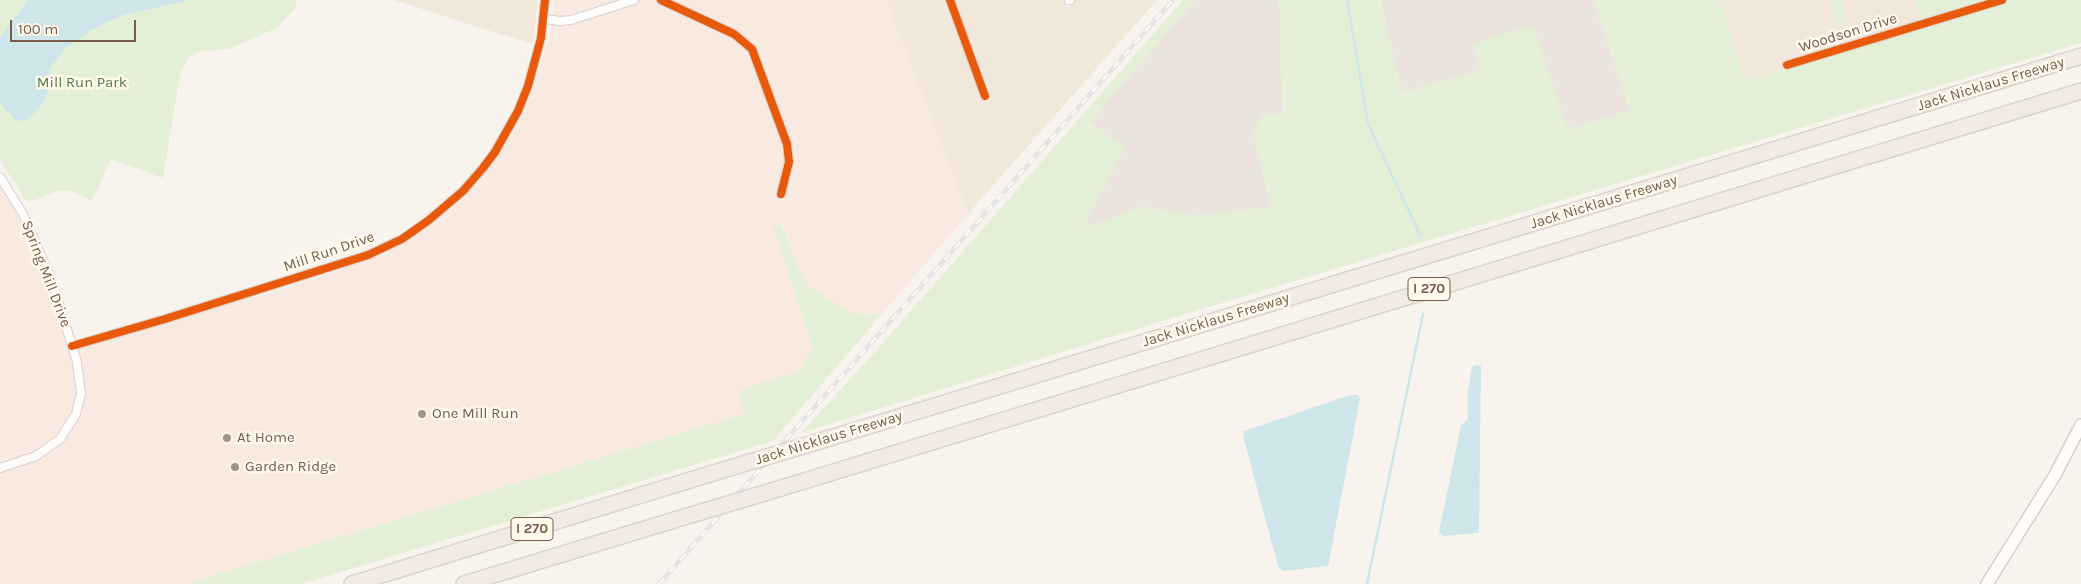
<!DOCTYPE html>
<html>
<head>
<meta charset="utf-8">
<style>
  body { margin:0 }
  #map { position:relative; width:2081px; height:584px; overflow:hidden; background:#f8f4ed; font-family:Karla,sans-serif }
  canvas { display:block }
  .scale { position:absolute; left:10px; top:20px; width:126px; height:22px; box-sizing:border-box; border:2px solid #775c4b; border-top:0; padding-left:6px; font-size:15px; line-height:18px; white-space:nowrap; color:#775c4b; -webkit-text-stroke:4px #fff9ee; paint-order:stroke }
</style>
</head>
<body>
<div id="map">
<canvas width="2081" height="584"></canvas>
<div class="scale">100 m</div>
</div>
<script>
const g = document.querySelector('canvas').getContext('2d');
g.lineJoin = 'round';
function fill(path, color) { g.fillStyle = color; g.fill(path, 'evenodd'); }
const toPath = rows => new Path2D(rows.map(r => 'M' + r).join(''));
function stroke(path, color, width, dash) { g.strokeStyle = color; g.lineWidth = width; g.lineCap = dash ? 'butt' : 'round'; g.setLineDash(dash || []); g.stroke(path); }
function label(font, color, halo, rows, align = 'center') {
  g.font = font + ' Karla,sans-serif'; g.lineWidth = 5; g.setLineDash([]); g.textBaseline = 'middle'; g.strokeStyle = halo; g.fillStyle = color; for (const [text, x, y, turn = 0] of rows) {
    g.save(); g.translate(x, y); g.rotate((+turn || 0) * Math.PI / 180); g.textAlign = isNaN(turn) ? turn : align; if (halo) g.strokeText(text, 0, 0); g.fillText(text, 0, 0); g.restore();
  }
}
const residential = toPath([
  [394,0,538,0,533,44,465,23],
  [886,0,1157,0,968,214],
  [1720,0,1829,0,1837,23,1847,21,1841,0,1914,0,1926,26,1762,76,1744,79]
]);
const commercial = toPath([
  [554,0,886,0,968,214,882,314,867,315,851,312,810,288,800,273,783,225,773,225,812,347,800,371,748,387,744,414,185,584,0,584,0,177,23,214,72,346,196,309,267,294,305,282,385,254,429,227,461,200,480,180,502,151,530,97,549,38,553,20]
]);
const industrial = toPath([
  [1195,0,1278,0,1280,10,1283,114,1254,133,1271,207,1199,216,1144,207,1087,227,1085,222,1125,147,1089,122],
  [1380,0,1594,0,1630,111,1568,129,1472,44,1483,70,1402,93]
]);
const green = toPath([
  [0,0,297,0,295,8,277,28,229,49,200,51,187,59,180,75,163,178,111,159,92,201,71,191,57,191,33,201,26,201,0,160],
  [1183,0,1195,0,1089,122,1126,147,1085,222,1087,227,1144,207,1199,216,1271,207,1254,133,1262,115,1283,114,1280,10,1278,0,1380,0,1402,93,1482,70,1472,44,1533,25,1568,129,1630,111,1594,0,1720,0,1744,79,1762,76,2010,0,2081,0,2081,43,1133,330,801,433,875,352],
  [1829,0,1841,0,1847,21,1836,23],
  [1914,0,1994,0,1924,21],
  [773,225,782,225,800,273,810,288,851,312,867,315,882,314,773,441,301,584,185,584,744,414,739,392,748,387,800,371,812,347]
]);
const water = toPath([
  [28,0,190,0,123,15,91,30,66,48,49,69,47,95,39,109,27,120,17,121,0,103,0,38],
  [1476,365,1481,366,1479,533,1443,536,1439,532,1461,425,1468,419,1467,398,1472,367],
  [1350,395,1357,395,1360,399,1328,566,1283,571,1278,566,1243,436,1244,431]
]);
const stream = toPath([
  [1347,0,1368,124,1421,237],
  [1367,584,1423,314]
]);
const minor = toPath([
  [661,0,734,34,752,49,787,144,789,162,781,194],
  [950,0,985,96],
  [1069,0,1070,0],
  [544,19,560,21,571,20,634,0],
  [1787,65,2002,0],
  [0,177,23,214,51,278,77,362,81,393,76,414,60,439,36,456,0,468],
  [72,346,165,319,368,255,402,239,429,220,463,191,483,168,495,152,518,111,528,86,541,38,545,0]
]);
const secondary = toPath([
  [1987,584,2055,475,2081,425]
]);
const motorway = toPath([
  [820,441,2081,56],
  [778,489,2081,91],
  [352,584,713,473],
  [464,584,671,521]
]);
const rail = toPath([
  [659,584,1173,0]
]);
const motorwayBridge = toPath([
  [713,473,820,441],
  [671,521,778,489]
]);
const cycleway = toPath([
  [661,0,734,34,752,49,787,144,789,162,781,194],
  [950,0,985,96],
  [1787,65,2002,0],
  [72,346,165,319,368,255,402,239,429,220,463,191,483,168,495,152,518,111,528,86,541,38,545,0]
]);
const markers = [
  [422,414,5,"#a49184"],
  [227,438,5,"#a49184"],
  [235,467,5,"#a49184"]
];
const shields = [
  [1429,289,42],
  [532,529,42]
];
const shieldNames = [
  ["I 270",1429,289],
  ["I 270",532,529]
];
const streetNames = [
  ["Woodson Drive",1848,33,-17],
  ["Jack Nicklaus Freeway",1991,84,-17],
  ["Jack Nicklaus Freeway",1604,202,-17],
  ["Mill Run Drive",329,252,-19],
  ["Spring Mill Drive",46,274,69],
  ["Jack Nicklaus Freeway",1216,320,-17],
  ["Jack Nicklaus Freeway",829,438,-17]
];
const parkNames = [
  ["Mill Run Park",82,83]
];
const poiNames = [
  ["One Mill Run",432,414],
  ["At Home",237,438],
  ["Garden Ridge",245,467]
];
fill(residential, '#f1e7da');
fill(commercial, '#f8e9e1');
fill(industrial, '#ebe4dd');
fill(green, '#e4efd8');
fill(water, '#cee6e9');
stroke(stream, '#cee6e9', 2.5);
stroke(minor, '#d7d1cb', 10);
stroke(secondary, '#d7d0c9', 14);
stroke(motorway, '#d9d1ca', 18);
stroke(minor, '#fefdfc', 8);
stroke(secondary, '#fefdfc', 11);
stroke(motorway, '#f2eae5', 15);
stroke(rail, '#e5e3e5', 4.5);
stroke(rail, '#fff9ee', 2.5, [8]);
stroke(motorwayBridge, '#d9d1ca', 18, []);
stroke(motorwayBridge, '#f2eae5', 15);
stroke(cycleway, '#e8590c', 8);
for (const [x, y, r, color] of markers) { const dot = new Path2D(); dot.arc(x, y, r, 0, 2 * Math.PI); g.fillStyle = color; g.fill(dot); stroke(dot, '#fff9ee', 2); }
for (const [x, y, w] of shields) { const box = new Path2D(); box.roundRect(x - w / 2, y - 11.5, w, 23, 4); g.fillStyle = '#fff9ee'; g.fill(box); stroke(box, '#775c4b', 1); }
label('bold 14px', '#775c4b', null, shieldNames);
label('15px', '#775c4b', '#fff9ee', streetNames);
label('15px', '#537d42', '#fff9ee', parkNames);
label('15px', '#775c4b', '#fff9ee', poiNames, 'left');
</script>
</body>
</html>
